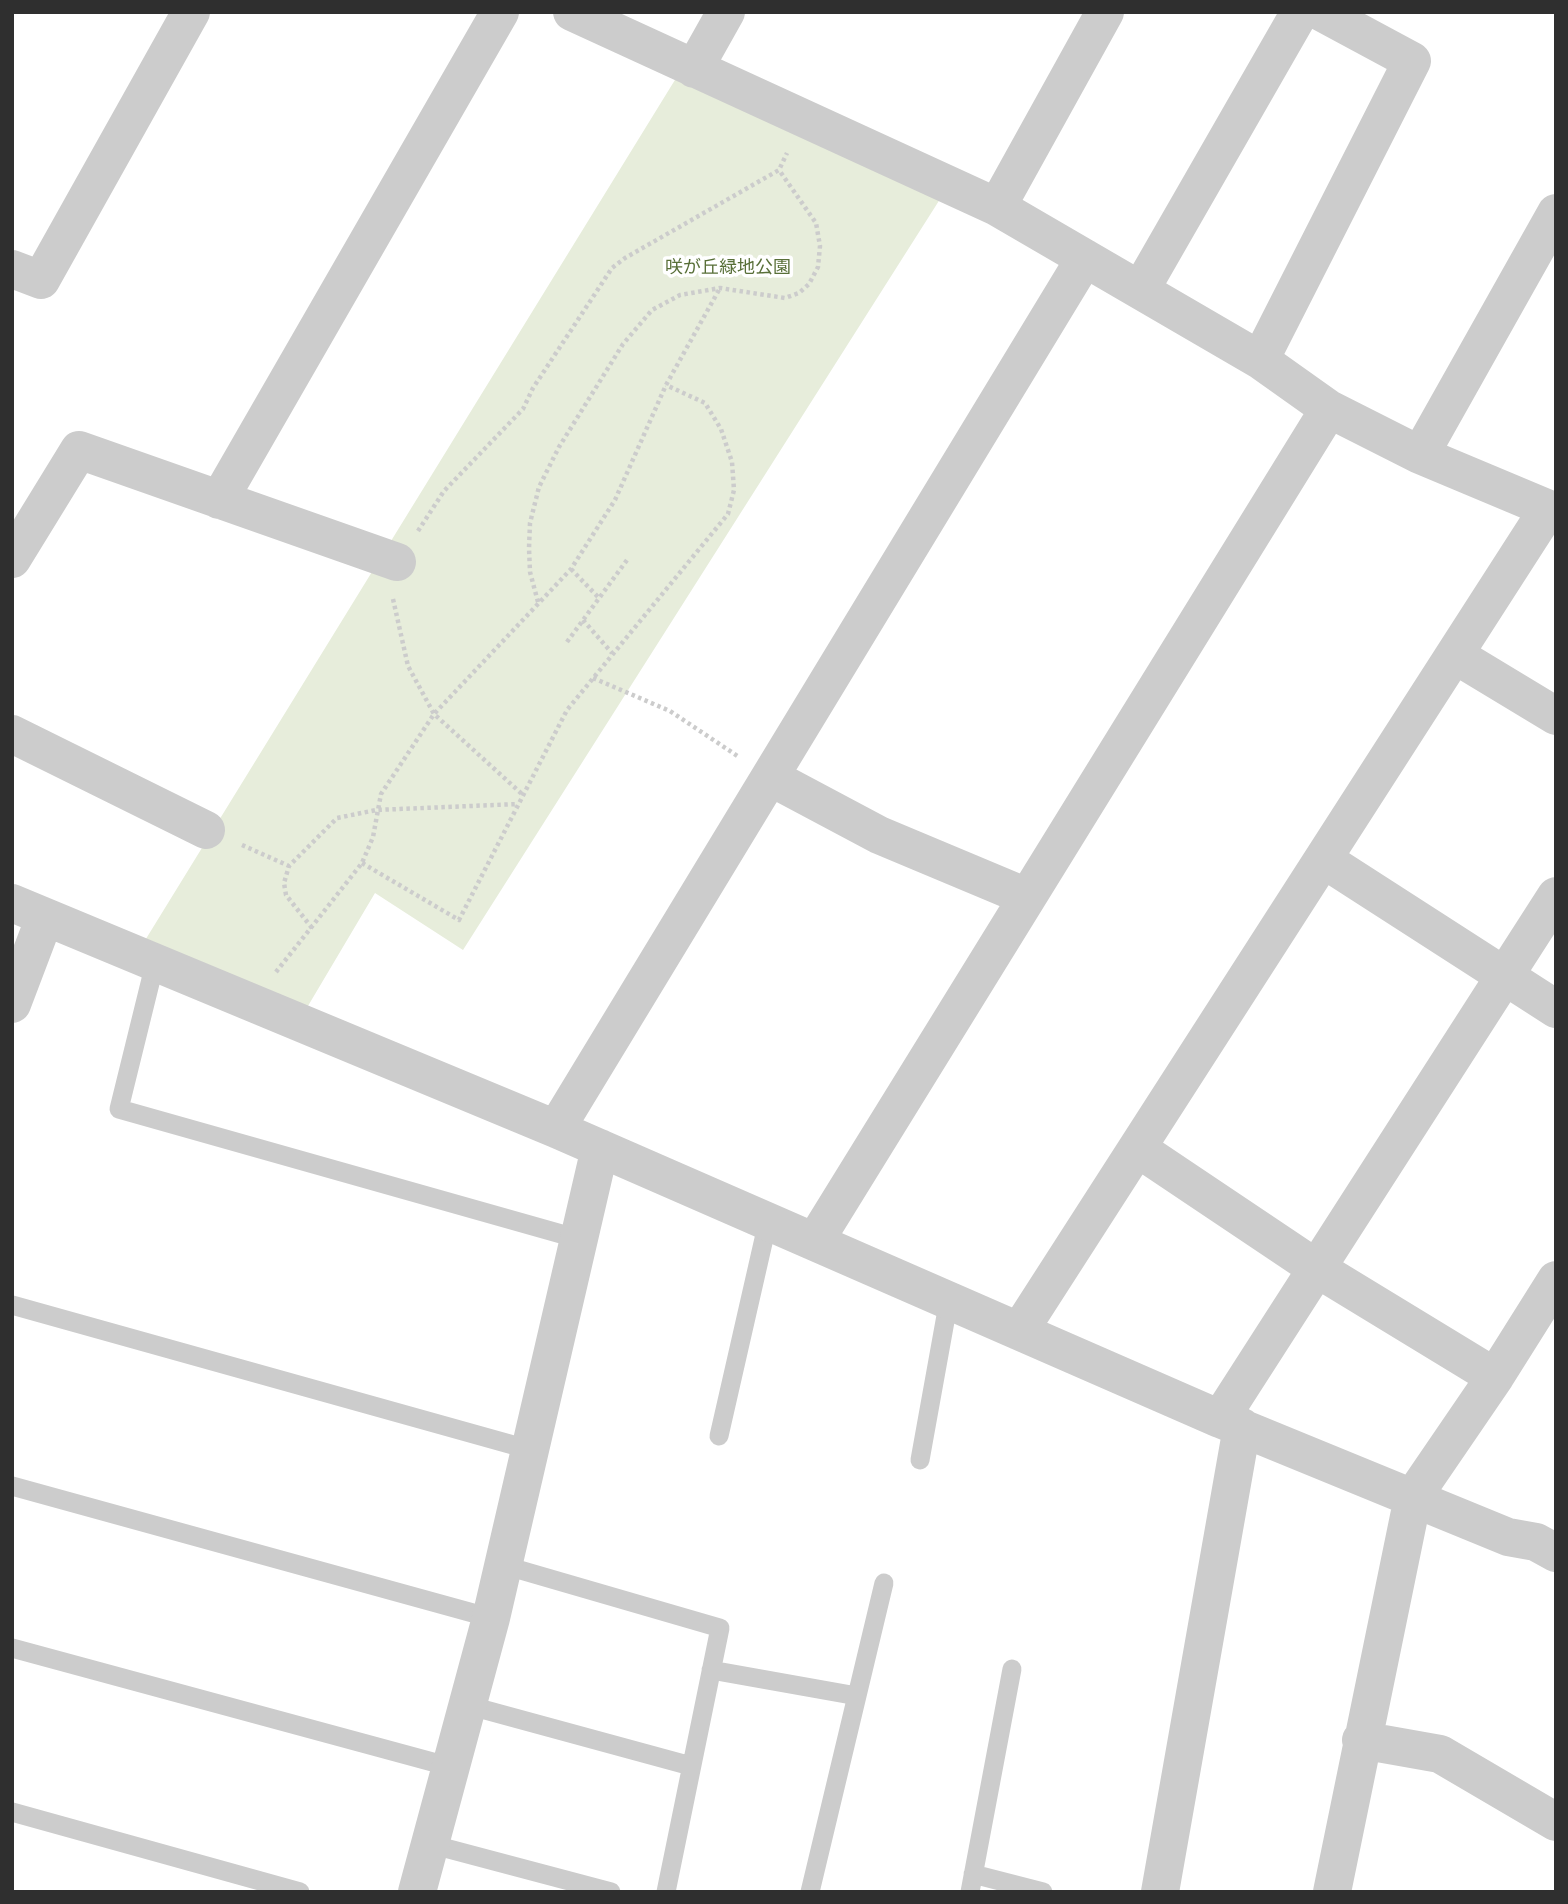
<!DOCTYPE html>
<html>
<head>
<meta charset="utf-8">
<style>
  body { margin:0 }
  #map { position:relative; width:1568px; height:1904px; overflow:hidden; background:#fff; font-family:"Golos Text",sans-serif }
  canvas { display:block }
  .frame { position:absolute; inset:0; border:14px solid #2f2f2f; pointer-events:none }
</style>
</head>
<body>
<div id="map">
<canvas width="1568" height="1904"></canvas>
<div class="frame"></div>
</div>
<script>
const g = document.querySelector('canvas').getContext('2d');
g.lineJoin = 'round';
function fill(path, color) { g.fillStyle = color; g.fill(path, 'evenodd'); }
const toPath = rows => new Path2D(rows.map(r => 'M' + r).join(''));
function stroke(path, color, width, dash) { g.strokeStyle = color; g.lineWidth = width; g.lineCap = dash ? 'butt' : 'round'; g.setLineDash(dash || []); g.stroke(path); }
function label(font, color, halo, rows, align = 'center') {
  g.font = font + ' "Golos Text","Noto Sans JP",sans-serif'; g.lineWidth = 7; g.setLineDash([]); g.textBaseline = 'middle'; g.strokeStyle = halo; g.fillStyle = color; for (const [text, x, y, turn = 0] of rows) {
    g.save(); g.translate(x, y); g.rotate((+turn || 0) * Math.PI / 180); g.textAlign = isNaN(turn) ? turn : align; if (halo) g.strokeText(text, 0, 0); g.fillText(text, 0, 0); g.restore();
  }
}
const green = toPath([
  [678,75,942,196,463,950,375,893,305,1011,144,942]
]);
const path = toPath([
  [418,531,444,491,523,409,533,388,612,268,625,258,779,170,787,153],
  [571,569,599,598],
  [393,599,408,666,434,714,523,795],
  [538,602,530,572,529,548,530,523,539,487,559,447,623,344,652,310,680,295,720,288,785,298,799,293,809,284,818,267,820,246,816,223,779,170],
  [583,620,612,653],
  [567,642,627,560],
  [593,678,670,711,739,757],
  [242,845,289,866],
  [362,863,459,920,567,710,728,514,734,490,732,462,721,429,705,403,666,385],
  [312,928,286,895,284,883,289,866,337,818,376,810,518,804],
  [276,972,362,863,373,837,381,794,434,714,571,569,615,500,666,385,720,288]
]);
const service = toPath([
  [155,963,119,1109,579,1239],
  [12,1305,531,1450],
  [719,1436,768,1221],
  [920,1460,949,1299],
  [12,1486,491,1618],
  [503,1565,720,1628,666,1892],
  [12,1648,451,1767],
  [711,1670,857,1696],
  [467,1705,691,1766],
  [12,1812,300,1892],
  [430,1844,611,1892],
  [973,1874,1043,1892],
  [810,1892,884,1583],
  [970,1892,1012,1669]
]);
const minor = toPath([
  [572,12,997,207,1260,360,1329,409,1420,455,1556,512],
  [694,69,726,12],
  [997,207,1105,12],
  [12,269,41,280,191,12],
  [1141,289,1300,12],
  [1260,360,1412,61,1321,12],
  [1420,455,1556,213],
  [219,500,500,12],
  [12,559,79,450,397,562],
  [1455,655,1556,716],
  [12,734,206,830],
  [770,777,879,835,1027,897],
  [1323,859,1556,1009],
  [12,903,556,1129,1220,1419,1508,1537,1536,1542,1556,1553],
  [12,1004,45,917],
  [556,1129,1085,258],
  [1137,1148,1316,1268,1495,1377],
  [815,1241,1329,409],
  [1020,1330,1548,509],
  [1220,1419,1556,896],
  [1361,1740,1440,1754,1556,1822],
  [417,1892,491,1618,600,1148],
  [1160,1892,1242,1427],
  [1332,1892,1413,1497,1495,1377,1556,1280]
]);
const parkNames = [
  ["咲が丘緑地公園",728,267]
];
fill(green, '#e7eddb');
stroke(path, '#ccc', 4.5, [3.5, 3.5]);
stroke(service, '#ccc', 19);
stroke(minor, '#ccc', 38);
label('18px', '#586f38', '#fff', parkNames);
</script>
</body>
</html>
